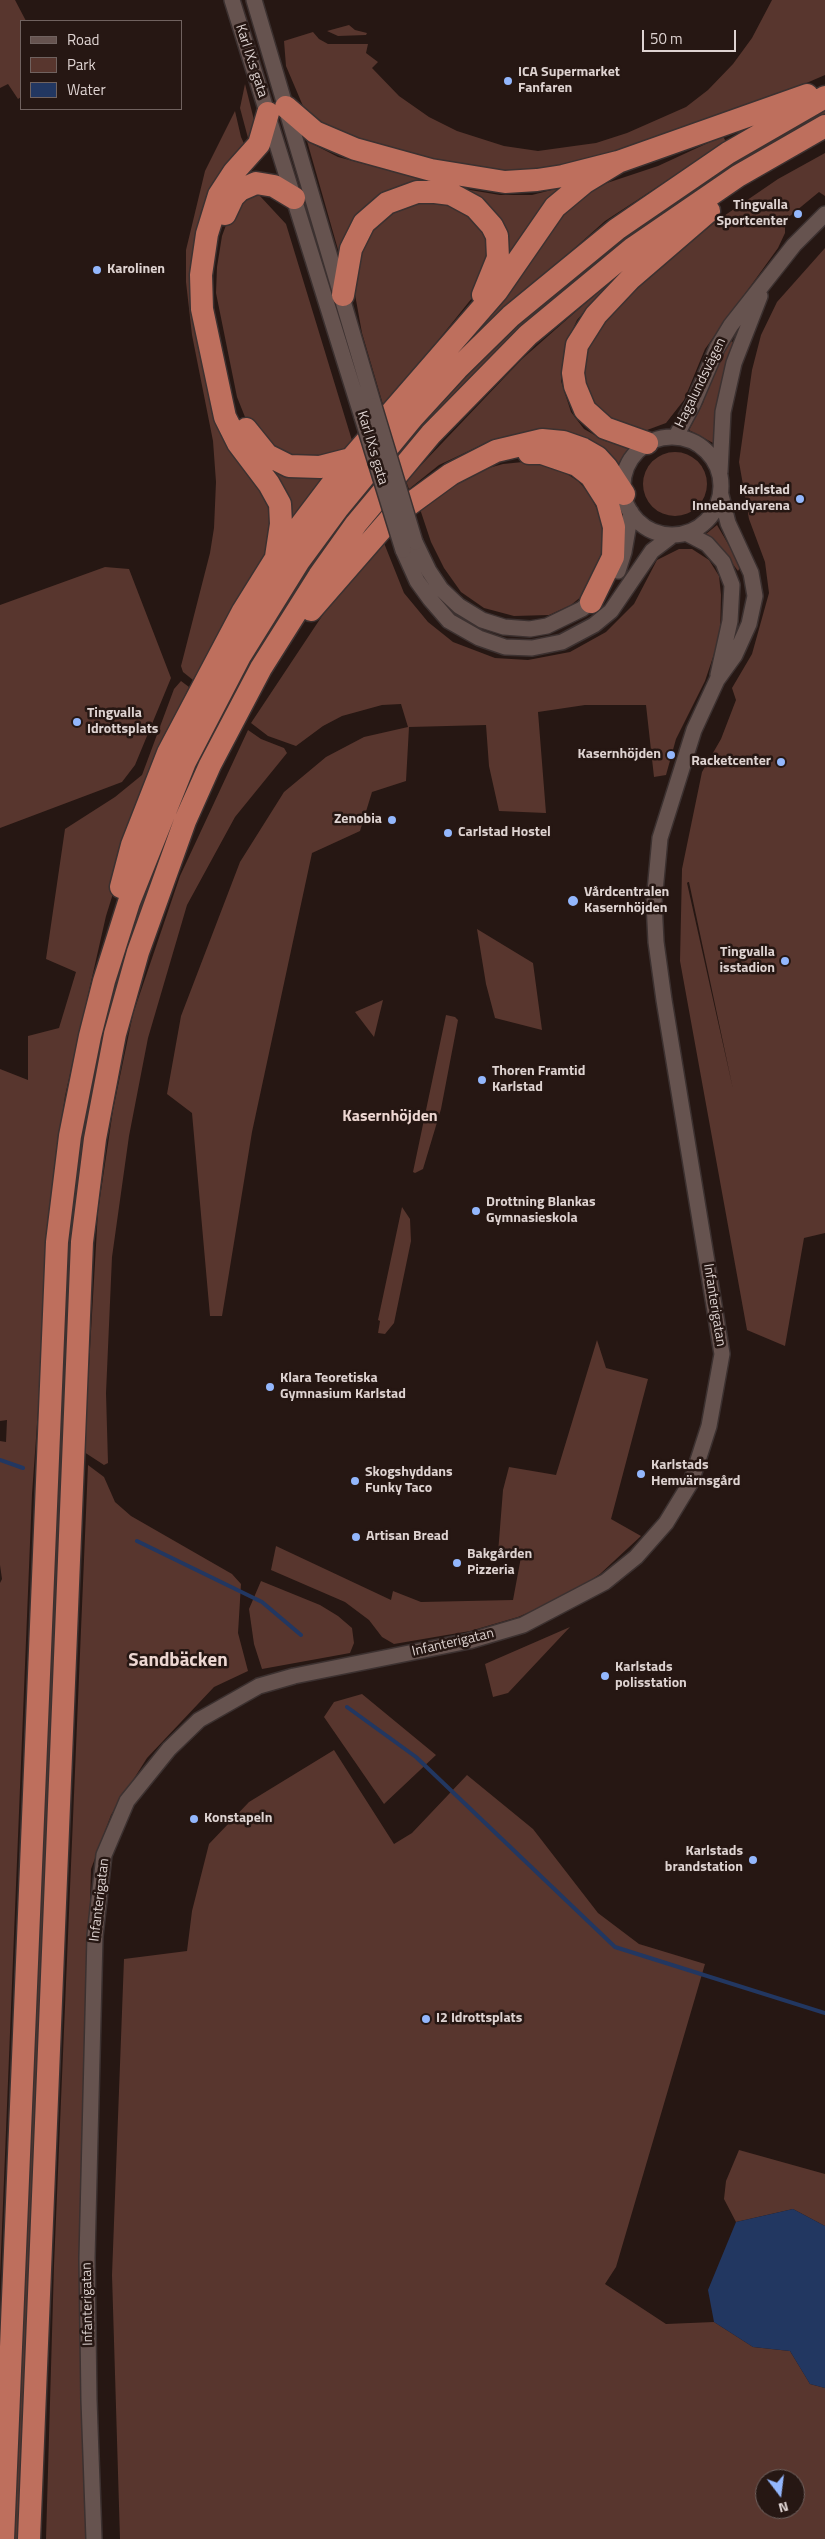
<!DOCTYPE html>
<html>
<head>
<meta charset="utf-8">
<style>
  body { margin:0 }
  #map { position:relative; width:825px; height:2539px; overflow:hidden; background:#261713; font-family:"Titillium Web",sans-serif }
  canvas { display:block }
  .legend { position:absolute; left:20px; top:20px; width:162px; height:90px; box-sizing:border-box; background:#261713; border:1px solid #70625f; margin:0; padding:6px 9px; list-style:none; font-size:15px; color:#ded3d1 }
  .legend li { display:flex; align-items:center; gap:10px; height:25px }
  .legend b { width:25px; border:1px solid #70625f }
  .north { position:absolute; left:755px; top:2469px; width:50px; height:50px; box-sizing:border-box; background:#261713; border:1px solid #70625f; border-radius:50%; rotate:165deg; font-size:14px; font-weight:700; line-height:20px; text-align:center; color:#ded3d1 }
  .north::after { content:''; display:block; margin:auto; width:18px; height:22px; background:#93b7fd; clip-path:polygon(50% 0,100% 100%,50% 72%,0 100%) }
  .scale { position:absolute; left:642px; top:30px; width:94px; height:22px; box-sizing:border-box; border:2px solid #ded3d1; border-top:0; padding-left:6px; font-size:15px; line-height:18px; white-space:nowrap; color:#ded3d1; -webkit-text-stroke:4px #261713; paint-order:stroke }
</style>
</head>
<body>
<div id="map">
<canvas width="825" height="2539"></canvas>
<ul class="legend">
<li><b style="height:6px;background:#66534f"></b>Road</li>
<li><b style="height:14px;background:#58362e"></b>Park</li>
<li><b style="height:14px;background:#223761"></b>Water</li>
</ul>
<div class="north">N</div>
<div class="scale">50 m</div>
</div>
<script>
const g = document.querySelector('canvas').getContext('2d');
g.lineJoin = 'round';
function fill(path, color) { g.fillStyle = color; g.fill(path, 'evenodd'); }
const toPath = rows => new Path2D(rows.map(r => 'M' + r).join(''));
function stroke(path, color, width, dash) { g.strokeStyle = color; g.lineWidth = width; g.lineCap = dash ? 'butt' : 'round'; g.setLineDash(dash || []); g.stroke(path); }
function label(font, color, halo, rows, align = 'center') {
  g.font = font + ' "Titillium Web",sans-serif'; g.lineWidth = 5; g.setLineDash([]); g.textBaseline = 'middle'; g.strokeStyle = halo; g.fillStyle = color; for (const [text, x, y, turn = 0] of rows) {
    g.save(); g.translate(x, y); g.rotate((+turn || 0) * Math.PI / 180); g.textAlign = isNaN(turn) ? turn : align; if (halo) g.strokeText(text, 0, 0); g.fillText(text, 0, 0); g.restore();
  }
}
const green = toPath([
  [0,0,15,0,26,21,21,21,21,97,18,99,8,84,0,88],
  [772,0,825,0,825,75,686,135,597,164,514,173,408,156,322,126,303,106,286,66,284,41,313,32,319,39,328,44,368,44,366,53,378,62,372,68,399,96,429,117,457,131,504,146,538,151,574,146,596,143,627,133,686,107,708,90,733,64,752,38],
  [349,25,355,30,367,33,366,35,338,36,327,31],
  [245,84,255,124,252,144,248,138,240,108],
  [825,110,825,118,753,158,400,458,396,448,532,309,627,233,716,172],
  [235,111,241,137,247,150,208,211,207,366,273,508,266,553,193,680,183,672,181,666,210,553,214,528,216,482,213,441,192,335,186,282,186,250,205,171],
  [723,136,726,142,605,221,469,342,447,354,550,224,589,189,658,166],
  [307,141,338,157,430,181,410,186,341,260],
  [825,153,825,196,819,192,785,220,785,233,778,248,705,349,684,400,666,423,639,433,609,423,588,404,581,377,584,349,606,318,666,261,718,220,778,179],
  [563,187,503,274,464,189,500,195,532,195],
  [259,190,260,196,286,224,354,447,342,454,289,460,257,436,245,417,237,397,216,293,217,267,222,236,229,217,247,193],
  [432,198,472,214,491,241,484,283,384,408,362,333,354,289,357,247,384,213],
  [825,248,825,1233,804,1238,785,1346,747,1330,680,961,682,869,702,772,721,739,736,700,732,688,752,654,769,593,765,562,749,519,739,462,752,370,761,335,777,302],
  [688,882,689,882,733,1089,687,883],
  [615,277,577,320,565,346,561,381,571,412,584,429,605,441,632,447,616,470,521,434,488,442,439,465,409,489,406,481,522,359],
  [730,341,733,342,721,384,715,444,689,430,703,403,711,377],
  [247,445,333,473,291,526],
  '643 484a32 32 0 1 1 64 0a32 32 0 1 1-64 0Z',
  [533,461,556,467,578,481,589,493,601,517,605,553,588,591,571,605,549,615,514,616,484,608,461,592,444,568,431,542,420,509,448,487,478,471,503,464],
  [366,488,369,497,249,675,90,1118,19,2539,11,2539,65,1224,98,1031,170,813,243,668,289,594],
  [717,525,741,566,738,571,722,549,706,534],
  [382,538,404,593,428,622,453,642,495,658,528,660,570,652,606,632,634,604,657,560,679,549,692,549,709,560,719,576,721,595,720,636,705,681,676,739,666,775,654,777,646,705,585,705,538,712,546,813,499,811,489,766,486,725,409,727,406,781,372,792,360,831,312,853,252,1132,222,1316,210,1316,192,1113,167,1094,181,1016,240,862,284,792,326,757,364,737,408,727,401,704,382,705,342,716,323,726,296,746,268,736,251,723,330,604],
  [105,567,129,569,171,678,135,765,122,782,0,828,0,605],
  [181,681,189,687,166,736,135,823,106,916,65,1096,56,1160,32,1494,0,2277,0,1583,2,1579,0,1565,0,1441,6,1442,7,1420,0,1421,0,1069,28,1080,28,1036,59,1028,76,972,46,959,65,829,115,797,142,775,174,689],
  [248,730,261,739,284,748,287,753,235,817,187,905,148,1038,129,1136,112,1257,106,1393,108,1463,104,1465,84,1452,98,1211,113,1110,133,1014,180,876],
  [477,929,533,963,542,1030,495,1018,486,984],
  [383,1000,374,1037,355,1012],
  [446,1015,455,1017,458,1020,441,1109,423,1169,415,1173,413,1172],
  [402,1207,410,1219,411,1241,394,1323,385,1334,378,1333,380,1321,378,1320],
  [597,1340,606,1368,648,1379,611,1519,641,1536,600,1574,567,1596,518,1617,470,1631,394,1644,382,1637,369,1620,345,1602,271,1570,276,1546,391,1600,393,1591,421,1602,513,1600,521,1557,498,1553,503,1490,509,1467,556,1475],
  [88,1465,104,1477,115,1502,131,1516,232,1574,241,1584,238,1633,248,1671,214,1687,147,1758,111,1815,91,1869,79,2276,87,2539,46,2539,54,2265],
  [261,1581,320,1605,338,1616,352,1628,354,1643,350,1653,262,1669,254,1644,249,1609],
  [570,1627,508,1693,493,1697,485,1664],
  [362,1694,436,1755,384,1804,324,1717,334,1702],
  [334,1750,394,1844,412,1833,467,1775,533,1829,598,1913,639,1944,705,1964,616,2267,605,2284,666,2324,714,2322,753,2347,790,2351,810,2384,825,2388,825,2539,120,2539,112,2275,124,1959,187,1951,192,1911,209,1844,249,1802],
  [765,2479,795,2479,795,2509,765,2509],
  [739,2150,825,2174,825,2226,793,2209,736,2222,724,2199,726,2181]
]);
const water = toPath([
  [793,2209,825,2226,825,2388,810,2384,790,2351,753,2347,714,2322,708,2290,736,2222]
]);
const stream = toPath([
  [0,1460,23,1468],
  [137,1541,262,1602,301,1635],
  [347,1707,416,1757,615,1947,825,2013]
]);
const minor = toPath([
  [232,0,362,417],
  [254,0,374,406],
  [676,436,693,404,717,348,731,325,794,245,825,214],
  '623 486a49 49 0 1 1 98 0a49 49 0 1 1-98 0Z',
  [720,472,723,412,734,363,760,296],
  [686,533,707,544,723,562,732,585,730,621,718,675],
  [415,542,429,571,441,589,459,606,482,620,504,627,530,629,547,626,582,609,597,596],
  [403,550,417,581,430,599,449,621,479,638,505,647,532,648,562,642,594,625,611,611,652,551,673,535],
  [618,571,624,552,631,512],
  [94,2539,89,2400,87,2258,95,1936,104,1855,127,1801,169,1749,199,1720,259,1686,294,1676,469,1641,523,1625,605,1582,636,1557,666,1523,691,1482,709,1426,722,1354,664,1000,656,942,654,902,660,838,694,730,717,680,735,655,749,624,755,596,751,573,728,523,721,495]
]);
const highway = toPath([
  [286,107,315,132,355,149,431,170,505,182,537,180,563,176,618,162,807,95],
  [268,113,259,144,234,172,219,195,207,234,201,275,202,309,225,417,238,443,269,484,280,504,281,524,276,557],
  [225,214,233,197,240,190,256,183,274,186,294,198],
  [343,295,351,249,364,223,387,203,417,192,435,192,451,194,475,207,492,226,497,236,498,258,483,295],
  [246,429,267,455,289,466,320,467,351,459],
  [647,443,605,428,585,410,575,386,573,373,577,345,596,315,630,279,709,211],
  [529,453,542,453,577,465,591,476,607,501,614,527,613,557,591,602],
  [311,610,392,517,451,474,496,451,542,440,563,442,583,449,597,457,607,468,624,494],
  [121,887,132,845,168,753,243,611,276,558,351,459,497,291,555,207,585,182,618,162],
  [3,2539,57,1242,70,1136,90,1036,104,981,129,902,185,762,240,656,299,561,338,508,413,417,457,369,511,316,617,229,728,153,825,97],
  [29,2539,82,1242,95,1139,115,1034,138,952,185,821,210,765,261,668,319,576,356,524,431,434,528,335,633,248,738,176,825,126]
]);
const minorBridge = toPath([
  [374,406,415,542],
  [362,417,403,550]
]);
const markers = [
  [508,81,5,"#93b7fd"],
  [798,214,5,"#93b7fd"],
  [97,270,5,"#93b7fd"],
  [800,499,5,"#93b7fd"],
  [77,722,5,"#93b7fd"],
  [671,755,5,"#93b7fd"],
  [781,762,5,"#93b7fd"],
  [392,820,5,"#93b7fd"],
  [448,833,5,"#93b7fd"],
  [573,901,6,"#93b7fd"],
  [785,961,5,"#93b7fd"],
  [482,1080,5,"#93b7fd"],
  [476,1211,5,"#93b7fd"],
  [270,1387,5,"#93b7fd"],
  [641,1474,5,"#93b7fd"],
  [355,1481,5,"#93b7fd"],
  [356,1537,5,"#93b7fd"],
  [457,1563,5,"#93b7fd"],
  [605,1676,5,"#93b7fd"],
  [194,1819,5,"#93b7fd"],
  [753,1860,5,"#93b7fd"],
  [426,2019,5,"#93b7fd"]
];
const streetNames = [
  ["Karl IX:s gata",251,61,72],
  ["Hagalundsvägen",701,383,-64],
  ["Karl IX:s gata",372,448,73],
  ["Infanterigatan",714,1305,81],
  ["Infanterigatan",453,1643,-13],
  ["Infanterigatan",100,1900,-83],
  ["Infanterigatan",88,2304,-91]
];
const poiNames = [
  ["ICA Supermarket",518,73],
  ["Fanfaren",518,89],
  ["Tingvalla",788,206,"right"],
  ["Sportcenter",788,222,"right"],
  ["Karolinen",107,270],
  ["Karlstad",790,491,"right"],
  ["Innebandyarena",790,507,"right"],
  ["Tingvalla",87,714],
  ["Idrottsplats",87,730],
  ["Kasernhöjden",661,755,"right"],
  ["Racketcenter",771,762,"right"],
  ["Zenobia",382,820,"right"],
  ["Carlstad Hostel",458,833],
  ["Vårdcentralen",584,893],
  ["Kasernhöjden",584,909],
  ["Tingvalla",775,953,"right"],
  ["isstadion",775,969,"right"],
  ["Thoren Framtid",492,1072],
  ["Karlstad",492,1088],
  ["Drottning Blankas",486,1203],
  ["Gymnasieskola",486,1219],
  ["Klara Teoretiska",280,1379],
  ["Gymnasium Karlstad",280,1395],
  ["Karlstads",651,1466],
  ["Hemvärnsgård",651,1482],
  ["Skogshyddans",365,1473],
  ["Funky Taco",365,1489],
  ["Artisan Bread",366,1537],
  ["Bakgården",467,1555],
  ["Pizzeria",467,1571],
  ["Karlstads",615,1668],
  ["polisstation",615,1684],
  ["Konstapeln",204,1819],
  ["Karlstads",743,1852,"right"],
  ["brandstation",743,1868,"right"],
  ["I2 Idrottsplats",436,2019]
];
const quarterNames = [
  ["Kasernhöjden",390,1117]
];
const districtNames = [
  ["Sandbäcken",178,1661]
];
fill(green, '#58362e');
fill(water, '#223761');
stroke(stream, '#223761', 4);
stroke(minor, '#3c3130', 18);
stroke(highway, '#3c3130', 25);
stroke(minor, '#66534f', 15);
stroke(highway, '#be6f5d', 22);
stroke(minorBridge, '#3c3130', 18, []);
stroke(minorBridge, '#66534f', 15);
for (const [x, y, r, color] of markers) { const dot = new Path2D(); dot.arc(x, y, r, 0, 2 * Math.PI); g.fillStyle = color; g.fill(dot); stroke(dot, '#261713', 2); }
label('14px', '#ded3d1', '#261713', streetNames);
label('bold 14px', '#ded3d1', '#261713', poiNames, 'left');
label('bold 16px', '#edd7d2', '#261713', quarterNames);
label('bold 19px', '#edd7d2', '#261713', districtNames);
</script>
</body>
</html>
